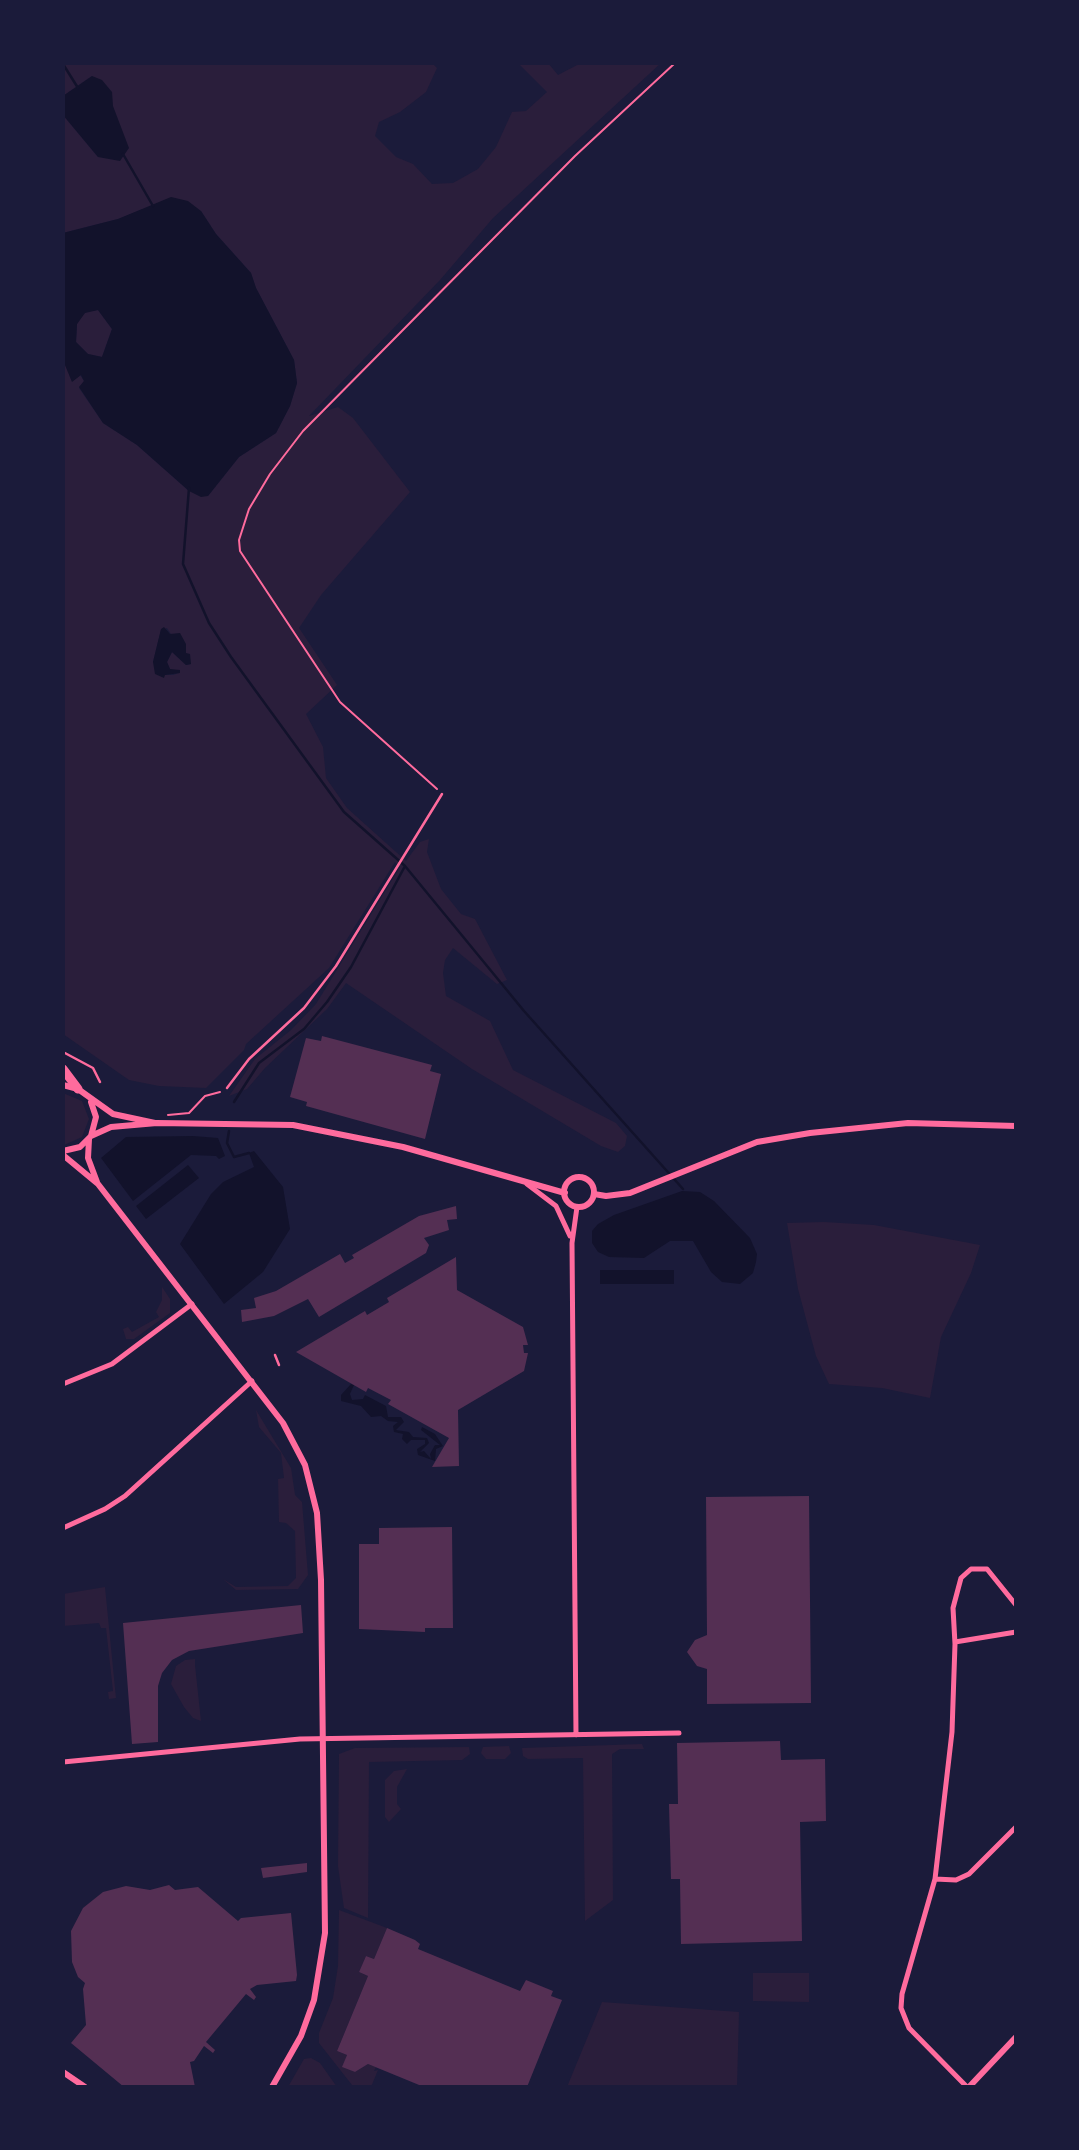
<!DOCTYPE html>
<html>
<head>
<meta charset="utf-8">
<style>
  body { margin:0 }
  #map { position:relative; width:1079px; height:2150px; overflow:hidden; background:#1b1b3a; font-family:"Open Sans",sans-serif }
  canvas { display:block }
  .frame { position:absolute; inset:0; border:65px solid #1b1b3a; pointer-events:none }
</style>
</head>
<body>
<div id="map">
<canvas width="1079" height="2150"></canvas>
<div class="frame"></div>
</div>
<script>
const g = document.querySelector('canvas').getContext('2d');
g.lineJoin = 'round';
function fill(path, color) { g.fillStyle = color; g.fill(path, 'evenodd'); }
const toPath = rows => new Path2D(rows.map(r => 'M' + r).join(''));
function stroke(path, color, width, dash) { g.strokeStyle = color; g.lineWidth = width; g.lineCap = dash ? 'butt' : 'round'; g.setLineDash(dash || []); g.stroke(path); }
const green = toPath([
  [63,63,432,63,437,68,426,92,400,112,379,122,375,136,396,157,413,164,432,184,453,183,478,169,496,147,512,112,526,111,547,92,518,63,548,63,558,75,581,63,661,63,493,218,440,280,309,416,338,407,353,418,410,492,321,595,299,628,337,685,306,714,323,747,326,778,347,808,406,861,420,842,429,839,427,852,441,889,461,914,475,919,507,980,497,984,453,948,445,960,443,973,446,996,490,1021,513,1070,616,1123,627,1136,625,1146,618,1152,601,1146,472,1069,346,983,327,1009,265,1068,247,1089,229,1096,255,1059,291,1030,316,1004,400,867,395,862,329,968,246,1044,244,1050,206,1088,159,1086,129,1080,63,1034,63,360,72,381,80,375,84,381,79,388,103,423,137,445,189,491,208,496,239,457,276,433,290,406,297,383,294,360,256,288,251,273,216,234,201,211,143,209,118,219,63,233,63,115,98,157,92,76,63,96],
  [167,628,191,664,186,665,172,652,167,662,170,669,179,673,173,675,165,675,153,662,161,630],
  [98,310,112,329,102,357,88,354,76,342,77,324,85,312],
  [63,1093,82,1101,89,1119,82,1137,64,1145],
  [824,1222,874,1225,980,1245,971,1273,941,1337,930,1398,882,1388,829,1384,816,1356,798,1289,787,1223],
  [162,1287,170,1299,170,1313,134,1339,126,1339,123,1329,128,1327,132,1332,159,1317,156,1312,162,1300],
  [256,1410,291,1468,295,1495,302,1502,308,1575,298,1589,236,1590,223,1579,236,1587,288,1586,296,1578,295,1531,286,1523,279,1522,278,1479,284,1478,281,1453,259,1427],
  [105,1587,116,1698,109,1699,108,1692,113,1691,106,1628,101,1628,99,1623,63,1626,63,1594],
  [195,1659,195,1665,201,1721,193,1718,184,1707,171,1684,176,1666,185,1660],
  [642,1744,644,1749,620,1749,612,1754,613,1900,585,1921,583,1758,528,1759,523,1756,522,1748],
  [509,1746,511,1753,505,1759,486,1759,481,1753,483,1747],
  [469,1747,470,1754,462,1760,369,1762,368,1918,344,1908,338,1866,339,1754,355,1748],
  [407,1769,397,1787,397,1804,401,1809,389,1822,385,1817,385,1780,394,1771],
  [339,1910,387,1928,374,1959,366,1956,359,1972,368,1976,337,2051,347,2055,343,2067,355,2072,368,2064,376,2067,374,2071,378,2070,371,2087,352,2085,319,2043,319,2033,333,1998,338,1966],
  [753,1973,809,1973,809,2002,753,2001],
  [602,2002,739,2012,737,2087,567,2087],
  [311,2058,320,2063,337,2087,288,2087,304,2059]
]);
const water = toPath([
  [92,76,102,80,112,92,113,106,129,148,120,161,98,157,63,115,63,96],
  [171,197,188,201,201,211,216,234,251,273,256,288,294,360,297,383,290,406,276,433,239,457,208,496,201,497,189,491,137,445,103,423,79,387,84,381,81,375,72,382,63,360,63,233,118,219],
  [98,310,112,329,102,357,88,354,76,342,77,324,85,313],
  [164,627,170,634,180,633,186,644,186,653,190,654,191,664,186,665,172,652,167,662,170,669,180,670,180,673,165,675,164,678,155,674,153,662,161,629],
  [193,1136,218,1138,225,1156,219,1159,216,1156,191,1155,133,1201,101,1158,126,1137],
  [254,1151,283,1187,290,1229,263,1272,224,1304,180,1244,211,1194,223,1182,254,1167,249,1153],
  [188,1165,199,1178,146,1219,136,1206],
  [682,1191,700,1192,714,1201,750,1238,757,1254,756,1262,753,1273,740,1284,722,1282,711,1272,693,1241,670,1241,644,1258,609,1257,598,1252,592,1243,592,1231,598,1224,614,1215],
  [600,1270,674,1270,674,1284,600,1284],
  [351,1384,354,1385,350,1394,352,1400,363,1399,365,1395,386,1406,388,1417,401,1417,404,1422,396,1430,409,1432,413,1437,427,1438,429,1443,420,1452,424,1451,431,1459,430,1454,435,1445,440,1445,421,1430,422,1427,435,1434,443,1446,436,1449,435,1461,418,1455,417,1449,425,1444,425,1440,411,1440,407,1444,402,1439,403,1434,394,1432,393,1426,398,1422,388,1421,381,1416,371,1417,361,1406,341,1401,341,1395]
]);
const stream = toPath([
  [63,64,78,88],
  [123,154,153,206],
  [189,488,183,564,209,623,231,657,344,812,405,866,524,1011,683,1189],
  [234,1102,259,1063,304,1029,327,1002,351,967,405,866],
  [229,1131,227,1143,234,1157,249,1153]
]);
const building = toPath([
  [322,1036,432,1065,430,1071,441,1074,425,1139,306,1106,307,1102,290,1097,306,1038,321,1041],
  [456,1206,457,1219,447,1220,449,1230,424,1238,429,1245,426,1253,319,1317,308,1299,274,1316,242,1322,241,1310,256,1308,254,1298,276,1291,340,1254,345,1263,354,1258,352,1255,419,1216],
  [456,1257,457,1290,523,1327,528,1345,523,1345,524,1353,528,1353,524,1371,458,1410,459,1466,432,1467,449,1438,388,1404,391,1400,368,1388,366,1392,296,1352,365,1311,367,1315,389,1302,387,1298],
  [809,1496,811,1703,707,1704,707,1669,697,1666,687,1652,695,1640,707,1635,706,1497],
  [452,1527,453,1628,425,1628,425,1632,359,1629,359,1544,379,1544,379,1528],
  [301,1605,303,1633,189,1651,172,1660,162,1673,158,1686,158,1742,132,1744,123,1623],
  [780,1741,781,1760,825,1759,826,1821,800,1822,802,1941,681,1944,680,1879,671,1879,669,1804,678,1804,677,1743],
  [307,1863,307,1872,263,1878,261,1868],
  [169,1885,175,1890,198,1887,238,1921,241,1918,291,1913,297,1975,296,1981,257,1985,250,1989,256,1997,254,2000,246,1994,206,2042,215,2050,213,2053,204,2046,194,2061,190,2062,195,2087,124,2087,71,2043,86,2025,83,1989,85,1983,78,1977,72,1962,71,1931,83,1908,103,1892,126,1886,150,1890],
  [387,1928,415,1940,420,1944,418,1949,520,1991,526,1980,553,1991,551,1996,562,2000,527,2087,424,2087,368,2064,355,2072,342,2067,347,2055,337,2051,368,1976,359,1972,366,1956,374,1959]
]);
const path = toPath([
  [437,789,340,702,240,551,239,540,249,509,270,474,303,431,575,156,675,63],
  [168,1115,189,1113,205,1096,220,1092]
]);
const service = toPath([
  [63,1052,93,1068,100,1082],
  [227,1088,249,1059,304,1008,336,966,442,794],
  [275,1355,279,1365]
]);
const minor = toPath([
  [527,1184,556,1206,570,1236],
  [63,1384,112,1364,192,1304],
  [63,1528,105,1509,125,1496,252,1381],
  [955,1642,1016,1632],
  [576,1735,572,1243,577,1207],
  [63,1762,300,1739,679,1733],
  [935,1879,956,1880,969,1874,1016,1827],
  [967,2087,909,2028,901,2008,902,1994,935,1879,952,1732,955,1644,953,1608,961,1578,971,1569,987,1569,1016,1605]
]);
const tertiary = toPath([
  [63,1085,78,1089,113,1114,155,1123],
  [91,1136,111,1127,157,1123,293,1125,403,1147,565,1193],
  [89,1139,88,1158,97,1182],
  [63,1151,80,1147,91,1136,96,1117,91,1102],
  [63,1155,98,1184,283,1423,305,1465,317,1513,321,1580,325,1933,314,2000,301,2036,272,2087],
  '564 1192a15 15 0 1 1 30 0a15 15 0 1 1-30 0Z',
  [594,1194,606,1196,630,1193,757,1142,810,1133,908,1123,1016,1126],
  [63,2072,85,2087],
  [969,2087,1016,2037]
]);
const trunk = toPath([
  [63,1069,78,1089]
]);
fill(green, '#2a1e3b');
fill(water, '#12122b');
stroke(stream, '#12122b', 2.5);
fill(building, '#542f53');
stroke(path, '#ff6b9d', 2);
stroke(service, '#ff6b9d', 2.5);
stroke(minor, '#ff6b9d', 5);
stroke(tertiary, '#ff6b9d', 6);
stroke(trunk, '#ff6b9d', 9);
</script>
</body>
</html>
